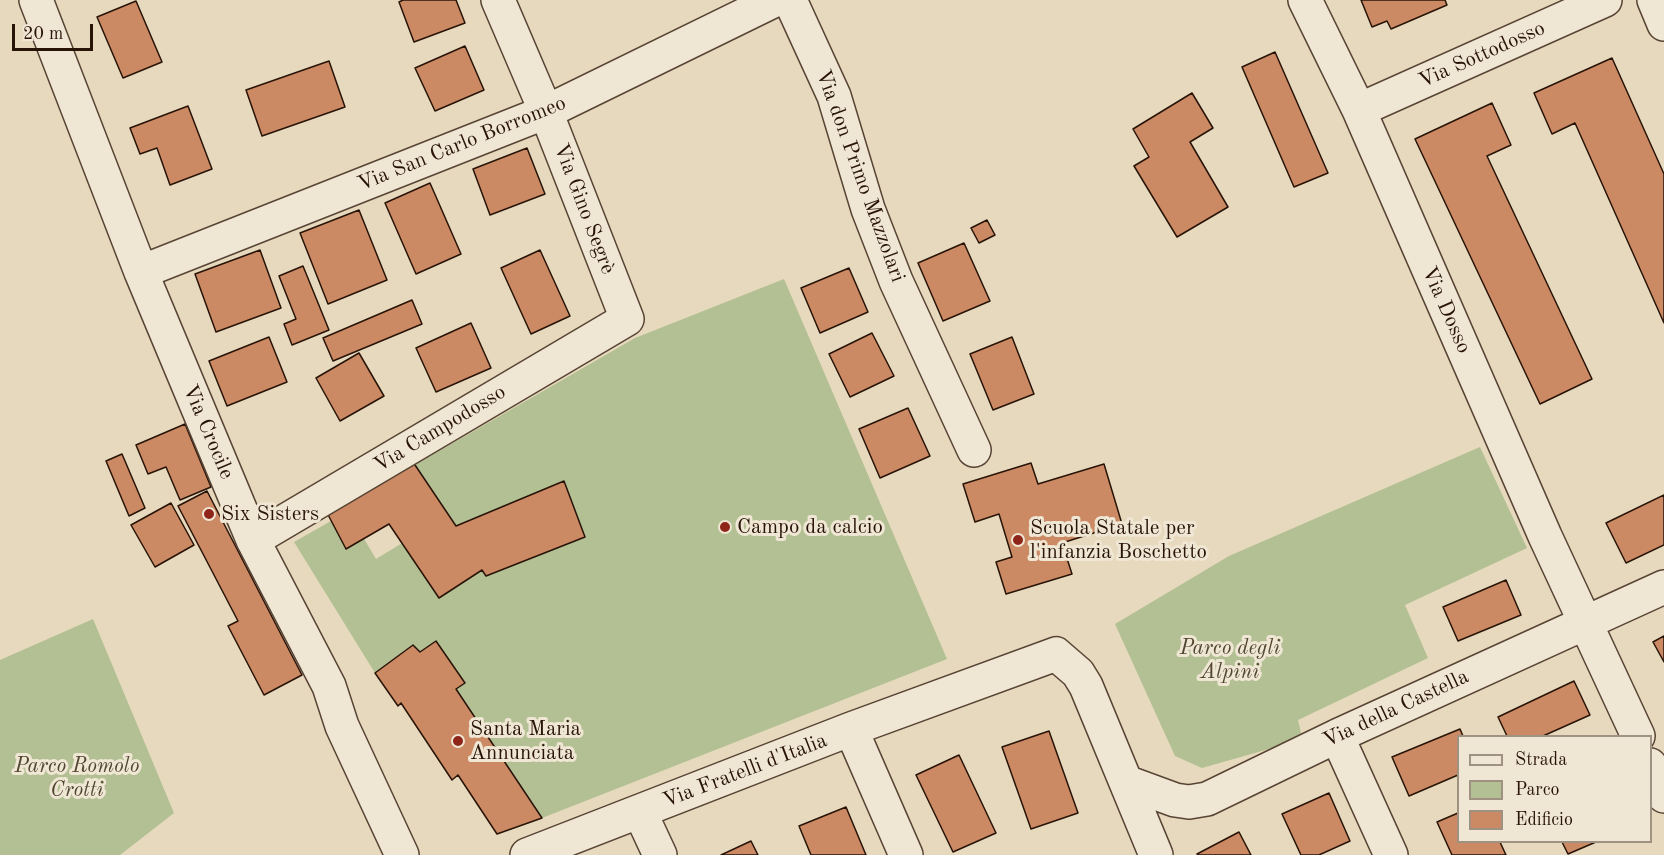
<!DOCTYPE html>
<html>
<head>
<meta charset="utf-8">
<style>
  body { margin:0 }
  #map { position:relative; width:1664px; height:855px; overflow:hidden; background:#e7d9bd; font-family:"Old Standard TT",serif }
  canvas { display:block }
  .legend { position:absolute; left:1457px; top:735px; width:195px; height:108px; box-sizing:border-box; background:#efe6d4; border:2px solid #9f9282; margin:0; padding:8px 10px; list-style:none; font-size:18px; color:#281307 }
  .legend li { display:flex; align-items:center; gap:12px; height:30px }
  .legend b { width:30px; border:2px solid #9f9282 }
  .scale { position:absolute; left:12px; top:24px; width:81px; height:27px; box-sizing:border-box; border:3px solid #281307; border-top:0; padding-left:8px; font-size:18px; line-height:21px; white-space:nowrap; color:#281307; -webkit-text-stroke:4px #efe6d4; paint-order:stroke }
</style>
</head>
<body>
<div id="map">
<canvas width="1664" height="855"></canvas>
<ul class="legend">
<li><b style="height:8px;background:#efe6d4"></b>Strada</li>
<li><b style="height:16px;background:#b2c093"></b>Parco</li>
<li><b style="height:16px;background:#cb8a64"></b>Edificio</li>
</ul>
<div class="scale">20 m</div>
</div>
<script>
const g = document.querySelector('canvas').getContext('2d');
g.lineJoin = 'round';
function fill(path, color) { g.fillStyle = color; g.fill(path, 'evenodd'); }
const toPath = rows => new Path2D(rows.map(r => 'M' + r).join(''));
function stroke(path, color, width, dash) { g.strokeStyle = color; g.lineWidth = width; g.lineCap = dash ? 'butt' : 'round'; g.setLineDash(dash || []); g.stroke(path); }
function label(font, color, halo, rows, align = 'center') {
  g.font = font + ' "Old Standard TT",serif'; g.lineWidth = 6; g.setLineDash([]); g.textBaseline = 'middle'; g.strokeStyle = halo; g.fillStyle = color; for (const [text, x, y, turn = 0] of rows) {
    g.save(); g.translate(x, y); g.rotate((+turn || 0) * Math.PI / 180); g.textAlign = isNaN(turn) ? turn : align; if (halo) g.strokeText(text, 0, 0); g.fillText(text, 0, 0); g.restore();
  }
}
const green = toPath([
  [784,279,947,659,542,818,456,689,465,682,436,642,420,652,412,645,375,673,294,542,345,513,351,517,376,559,417,534,408,469,635,338],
  [1480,447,1527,548,1405,605,1428,658,1298,720,1301,733,1290,743,1202,768,1175,756,1115,624,1229,556],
  [93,619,174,813,120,855,0,855,0,660]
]);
const building = toPath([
  [403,0,456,0,465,23,414,42,399,2,403,0],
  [1361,0,1445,0,1447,5,1391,29,1387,21,1372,27,1361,0],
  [136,1,162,62,123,78,97,17,136,1],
  [465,46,484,90,435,111,415,68,465,46],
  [1275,52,1328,173,1294,187,1242,67,1275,52],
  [1612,58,1664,174,1664,323,1575,123,1552,134,1534,93,1612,58],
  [329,61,345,107,262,136,246,90,329,61],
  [1192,93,1213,128,1190,142,1228,207,1177,237,1134,166,1149,157,1133,129,1192,93],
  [1492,103,1511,145,1487,156,1592,379,1540,404,1415,139,1492,103],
  [188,106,212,169,170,185,157,148,140,154,130,128,188,106],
  [527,148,545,194,490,215,473,169,527,148],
  [430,183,461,254,416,274,385,203,430,183],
  [359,210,387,280,328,304,300,233,359,210],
  [987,220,995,235,979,243,971,228,987,220],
  [964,243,990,301,943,321,918,263,964,243],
  [260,250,281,308,216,332,195,274,260,250],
  [540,250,570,316,531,334,501,268,540,250],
  [303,266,329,330,292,345,284,324,296,319,279,276,303,266],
  [849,268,868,312,820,333,801,288,849,268],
  [412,300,422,324,333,361,323,338,412,300],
  [471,323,491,368,436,392,416,348,471,323],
  [872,333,894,376,850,397,829,354,872,333],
  [269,337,287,382,227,406,209,361,269,337],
  [1012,337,1034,394,993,410,970,354,1012,337],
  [359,353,384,396,340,421,316,378,359,353],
  [908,408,930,456,880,478,859,429,908,408],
  [185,424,211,487,180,500,166,467,148,474,136,445,185,424],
  [122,454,145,508,129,516,106,461,122,454],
  [411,459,456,526,564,481,585,537,486,576,482,570,439,598,389,524,346,549,325,509,411,459],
  [1031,463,1038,484,1104,464,1122,524,1062,543,1072,574,1006,594,996,562,1012,557,999,514,975,522,963,484,1031,463],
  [207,491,302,675,264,695,228,626,238,621,178,506,207,491],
  [1664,495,1664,545,1626,563,1606,523,1664,495],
  [171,503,194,545,155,567,131,525,171,503],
  [1506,580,1521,615,1458,641,1443,607,1506,580],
  [1664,636,1664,662,1653,642,1664,636],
  [436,641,465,683,456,689,542,818,497,834,458,775,452,780,401,703,398,706,375,673,413,645,420,652,436,641],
  [1574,681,1590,715,1543,736,1507,736,1498,717,1574,681],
  [1460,729,1463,736,1458,736,1458,775,1409,796,1392,757,1460,729],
  [1049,731,1078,813,1031,829,1002,747,1049,731],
  [959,755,996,833,953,852,916,775,959,755],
  [1329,793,1350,841,1319,855,1301,855,1282,814,1329,793],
  [846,807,866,855,811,855,799,826,846,807],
  [1458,813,1458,842,1500,842,1506,855,1452,855,1437,822,1458,813],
  [1239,832,1251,855,1198,855,1197,854,1239,832],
  [751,841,758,855,721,855,751,841],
  [1562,842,1596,842,1568,854,1562,842]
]);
const minor = toPath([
  [36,0,141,272,253,540,329,686,342,726,402,855],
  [790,0,834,96,868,209,896,281,974,450],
  [1305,0,1359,110,1545,536,1638,736],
  [1654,0,1664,24],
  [1359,110,1605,0],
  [141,272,546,112,775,0],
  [253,540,627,319,546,112,498,0],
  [851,729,906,855],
  [1337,736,1391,855],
  [1650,765,1664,796],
  [1126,782,1175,800,1189,802,1207,799,1337,736,1664,587],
  [640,812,660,855],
  [527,855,851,729,1056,654,1078,673,1086,686,1156,855]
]);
const markers = [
  [209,514,6,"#8f2418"],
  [725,527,6,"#8f2418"],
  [1018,540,6,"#8f2418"],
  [458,741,6,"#8f2418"]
];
const streetNames = [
  ["Via Sottodosso",1482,55,-24],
  ["Via San Carlo Borromeo",462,144,-22],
  ["Via don Primo Mazzolari",860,176,70],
  ["Via Gino Segrè",584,209,69],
  ["Via Dosso",1446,310,66],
  ["Via Campodosso",440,429,-31],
  ["Via Crocile",208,432,67],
  ["Via della Castella",1396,709,-25],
  ["Via Fratelli d'Italia",745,771,-21]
];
const poiNames = [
  ["Six Sisters",221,514],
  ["Campo da calcio",737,527],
  ["Scuola Statale per",1030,528],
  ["l'infanzia Boschetto",1030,552],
  ["Santa Maria",470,729],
  ["Annunciata",470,753]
];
const parkNames = [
  ["Parco degli",1230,648],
  ["Alpini",1230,672],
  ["Parco Romolo",77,766],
  ["Crotti",77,790]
];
fill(green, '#b2c093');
fill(building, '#cb8a64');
stroke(building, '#281307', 1.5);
stroke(minor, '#584434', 36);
stroke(minor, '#efe6d4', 33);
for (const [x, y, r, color] of markers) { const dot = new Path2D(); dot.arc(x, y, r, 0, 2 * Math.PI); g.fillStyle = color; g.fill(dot); stroke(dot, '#efe6d4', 2); }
label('21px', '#281307', '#efe6d4', streetNames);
label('21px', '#281307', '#efe6d4', poiNames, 'left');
label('italic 21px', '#514731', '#efe6d4', parkNames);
</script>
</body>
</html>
